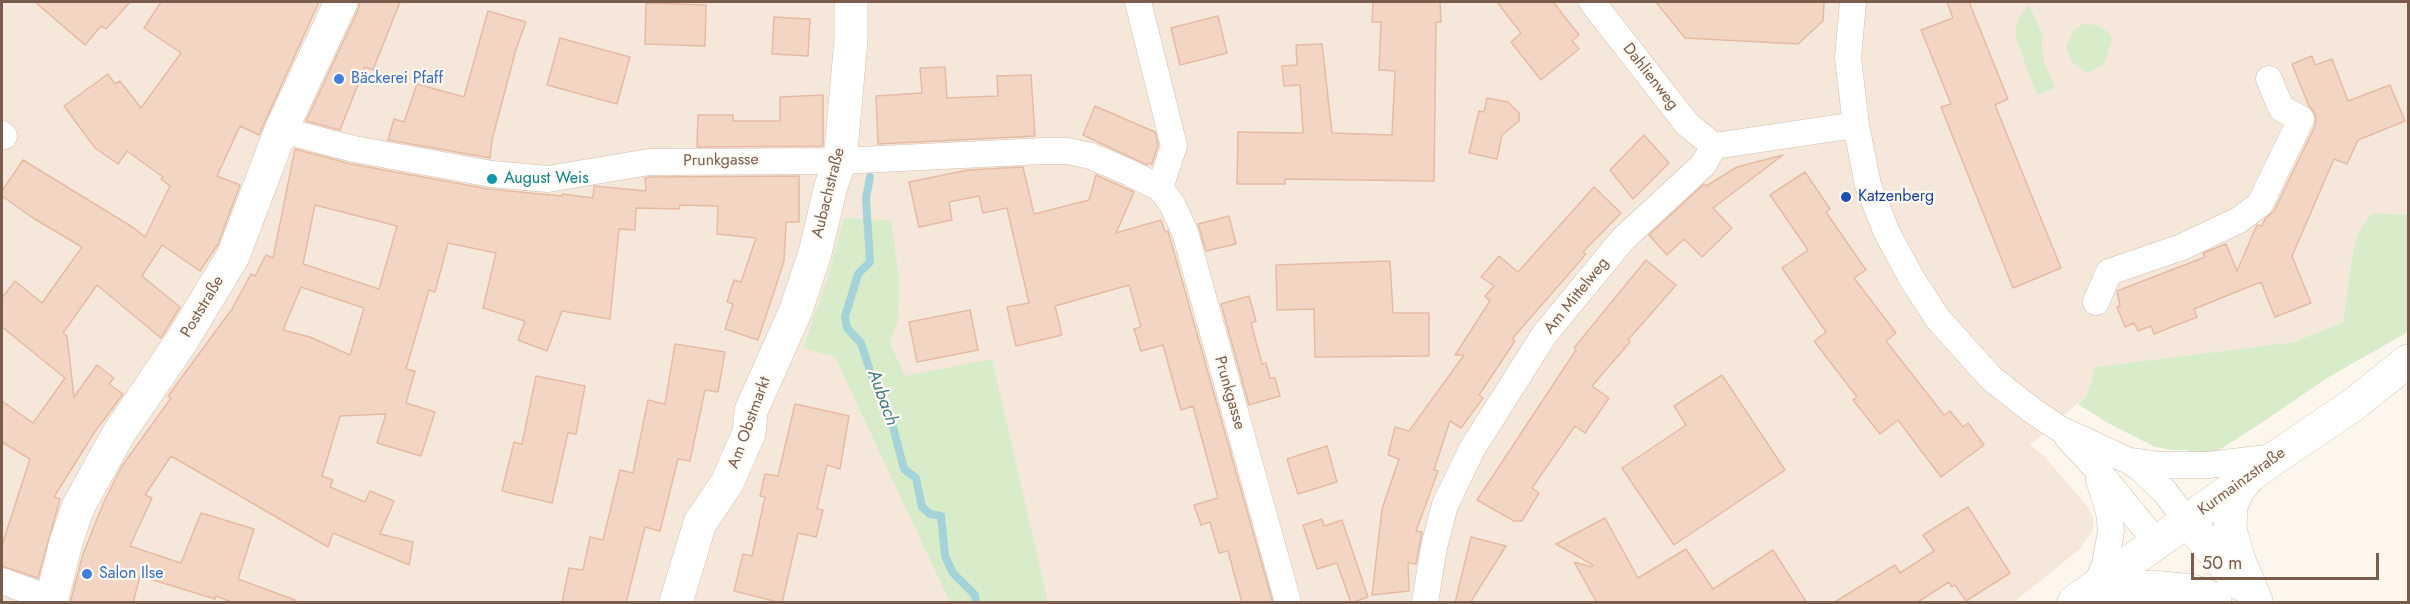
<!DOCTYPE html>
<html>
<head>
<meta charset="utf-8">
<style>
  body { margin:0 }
  #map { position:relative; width:2410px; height:604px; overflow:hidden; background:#fdf6ec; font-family:Jost,sans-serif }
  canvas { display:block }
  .frame { position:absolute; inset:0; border:3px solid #7a5c4d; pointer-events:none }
  .scale { position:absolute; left:2191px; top:553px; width:188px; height:27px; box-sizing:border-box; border:3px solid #7a5c4d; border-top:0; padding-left:8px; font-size:18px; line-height:21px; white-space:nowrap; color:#7a5c4d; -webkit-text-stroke:4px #fffaf3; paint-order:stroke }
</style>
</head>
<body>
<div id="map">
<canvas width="2410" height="604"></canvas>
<div class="frame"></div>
<div class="scale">50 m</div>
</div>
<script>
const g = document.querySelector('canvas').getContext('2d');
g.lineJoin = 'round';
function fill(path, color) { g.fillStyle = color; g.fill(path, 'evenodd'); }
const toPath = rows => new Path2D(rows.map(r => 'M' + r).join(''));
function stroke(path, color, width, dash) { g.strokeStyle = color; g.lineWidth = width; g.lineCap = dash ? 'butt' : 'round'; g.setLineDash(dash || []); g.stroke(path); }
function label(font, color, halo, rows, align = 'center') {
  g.font = font + ' Jost,sans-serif'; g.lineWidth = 4.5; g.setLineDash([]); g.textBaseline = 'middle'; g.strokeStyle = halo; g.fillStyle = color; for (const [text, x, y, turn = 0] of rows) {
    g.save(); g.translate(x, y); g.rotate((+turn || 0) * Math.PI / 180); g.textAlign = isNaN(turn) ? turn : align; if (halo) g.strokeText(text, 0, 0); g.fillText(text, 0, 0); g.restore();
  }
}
const residential = toPath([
  [2,2,2408,2,2408,215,2372,213,2358,235,2352,257,2343,322,2294,342,2095,367,2087,395,2030,445,2043,455,2088,507,2093,518,2093,530,2080,549,2014,602,2,602]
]);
const green = toPath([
  [2029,5,2043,36,2041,42,2044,62,2055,88,2037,95,2016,39,2015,30,2020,16],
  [2083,24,2097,25,2108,32,2112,39,2106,60,2102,65,2087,73,2071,61,2066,47,2073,31],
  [2372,213,2408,215,2408,332,2327,378,2260,424,2216,452,2189,457,2188,450,2173,450,2155,447,2106,422,2078,404,2087,395,2095,367,2294,342,2343,322,2352,257,2357,235],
  [844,218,891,220,899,278,898,320,890,343,905,376,992,359,1048,602,950,602,835,357,803,348,827,280]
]);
const stream = toPath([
  [870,177,866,198,870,262,858,274,845,317,847,328,861,343,871,374,892,423,904,469,916,478,922,507,930,514,941,516,945,556,953,573,975,595,976,602]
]);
const building = toPath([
  [35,2,130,2,106,29,101,26,85,45,35,2],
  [161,2,319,2,259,135,240,126,217,176,240,185,218,244,200,271,162,245,142,276,180,307,161,338,97,285,63,333,67,336,74,397,97,365,114,378,109,384,123,394,94,433,54,497,60,499,38,578,2,566,2,545,30,459,2,442,2,401,33,423,65,378,2,327,2,298,15,281,42,303,82,247,33,218,2,196,2,191,23,160,134,228,145,237,170,186,161,179,163,177,127,151,118,164,95,148,64,106,108,74,115,84,120,81,141,108,181,53,144,28,161,2],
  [360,2,400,2,373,70,365,67,340,130,306,121,358,10,360,2],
  [1373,2,1440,2,1441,22,1436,22,1434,181,1285,179,1285,184,1237,184,1238,132,1303,133,1300,85,1284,86,1282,66,1297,65,1296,45,1322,44,1332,133,1392,135,1395,71,1379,70,1381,22,1372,22,1373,2],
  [1497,2,1553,2,1579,35,1572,41,1579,49,1541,80,1511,42,1521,33,1497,2],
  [1656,2,1824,2,1823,21,1798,44,1685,38,1656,2],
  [1947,2,1969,2,2008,99,1995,105,2061,268,2013,288,1941,107,1951,104,1921,30,1953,18,1947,2],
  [646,3,706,5,705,46,645,44,646,3],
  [488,11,526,22,516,49,492,140,490,158,388,140,394,119,404,122,417,84,464,97,488,11],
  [1218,16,1227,53,1180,65,1171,28,1218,16],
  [774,17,810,19,808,56,772,54,774,17],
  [560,38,630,57,617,104,547,85,560,38],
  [2312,56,2315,65,2332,59,2348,101,2390,85,2405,121,2358,140,2347,164,2334,159,2292,256,2311,303,2275,317,2261,282,2194,309,2197,317,2154,334,2151,326,2138,331,2134,323,2125,327,2117,307,2120,306,2117,291,2205,257,2203,253,2226,244,2237,271,2257,225,2262,226,2265,219,2274,211,2315,126,2316,119,2314,112,2309,106,2292,64,2312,56],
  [945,67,947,98,998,96,997,76,1031,75,1035,136,878,144,876,96,922,93,920,68,945,67],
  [823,95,823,146,697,147,698,115,733,115,733,121,780,121,780,97,823,95],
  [1487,98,1508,102,1519,113,1519,121,1502,135,1497,159,1469,153,1479,111,1484,112,1487,98],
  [1095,106,1155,132,1158,145,1152,164,1148,163,1147,165,1083,135,1095,106],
  [1644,135,1669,163,1633,199,1610,170,1644,135],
  [295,149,351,164,489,189,562,196,562,194,593,198,594,186,646,191,645,178,650,177,799,176,799,222,786,222,784,261,758,340,725,329,733,304,727,302,734,280,741,282,756,238,717,234,718,206,680,205,679,209,636,208,635,230,619,229,610,319,562,311,547,351,518,340,525,321,483,308,496,253,448,243,435,292,429,290,406,369,415,371,406,403,435,412,421,456,377,443,386,414,340,416,322,476,333,480,330,487,365,502,370,491,394,501,380,534,413,542,409,565,333,533,328,547,171,456,145,495,152,498,130,546,181,563,201,513,254,529,238,579,295,600,294,603,234,603,216,596,215,599,140,576,133,603,70,603,83,554,103,504,122,466,171,398,168,396,232,309,251,274,255,276,266,255,273,258,295,149],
  [315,205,397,226,379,289,303,264,315,205],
  [301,287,364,308,350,355,310,337,283,330,301,287],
  [1783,155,1713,208,1732,228,1702,257,1684,239,1667,255,1649,235,1704,184,1706,186,1737,167,1783,155],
  [1023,167,1034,214,1089,200,1096,175,1134,192,1116,233,1161,220,1165,232,1168,231,1273,603,1242,603,1228,551,1219,553,1210,522,1201,525,1194,505,1218,498,1193,406,1181,410,1163,345,1141,351,1134,329,1141,327,1129,285,1055,306,1062,335,1016,346,1007,307,1029,303,1007,208,983,213,979,196,949,202,952,220,919,227,909,182,968,170,1023,167],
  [1805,172,1830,209,1826,212,1866,270,1854,278,1896,333,1886,341,1944,415,1950,411,1963,427,1968,423,1984,445,1941,477,1898,420,1880,434,1853,400,1857,397,1814,341,1826,332,1782,268,1808,250,1770,195,1805,172],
  [1594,187,1621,213,1583,252,1586,254,1512,339,1515,341,1479,395,1483,398,1461,428,1450,421,1434,470,1438,471,1416,531,1422,532,1416,564,1408,563,1409,591,1372,595,1382,509,1399,459,1388,455,1395,427,1409,431,1464,355,1455,355,1490,301,1485,296,1494,286,1481,277,1499,256,1518,272,1594,187],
  [1229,216,1236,244,1206,251,1198,224,1229,216],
  [1646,260,1676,285,1628,340,1630,342,1592,386,1609,398,1585,433,1575,426,1532,488,1539,493,1522,521,1514,521,1477,500,1576,350,1574,348,1646,260],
  [1390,261,1393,313,1429,313,1429,356,1315,357,1314,309,1277,310,1276,265,1390,261],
  [1249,296,1256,321,1251,323,1262,364,1266,363,1270,378,1275,378,1280,396,1249,405,1221,304,1249,296],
  [970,310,978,350,917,362,909,322,970,310],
  [675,344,725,352,718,392,705,390,690,461,678,459,660,531,645,527,626,603,562,603,569,568,583,570,590,537,603,540,620,470,633,473,648,400,665,404,675,344],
  [1722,375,1785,470,1674,545,1622,468,1686,425,1674,406,1722,375],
  [536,376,585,386,576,434,568,433,552,503,502,491,514,442,522,444,536,376],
  [795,404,849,416,840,469,827,465,817,509,823,510,816,537,798,533,782,603,734,591,743,554,752,556,765,497,760,496,765,474,778,476,795,404],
  [1327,446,1337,482,1298,494,1287,459,1327,446],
  [1968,507,2010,573,1966,601,1955,585,1952,587,1949,582,1916,603,1833,603,1895,565,1900,573,1934,551,1923,535,1968,507],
  [1605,518,1638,578,1686,549,1713,589,1773,550,1807,603,1597,603,1574,562,1592,567,1593,565,1556,544,1605,518],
  [1322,519,1324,526,1342,520,1368,597,1351,603,1337,563,1317,569,1303,525,1322,519],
  [1471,537,1506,546,1470,603,1455,603,1471,537]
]);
const street = toPath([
  [1138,2,1174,146,1160,188],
  [1592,2,1687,124,1714,146],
  [1853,2,1848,58,1856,125,1868,185,1887,233,1912,279,1938,319,1992,379,2033,411,2060,429,2129,461,2140,468,2165,492,2187,521],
  [281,130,354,149,492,174,548,179,649,162,840,161,1044,151,1067,151,1091,156,1128,172,1160,188,1172,204,1185,232,1288,602],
  [2,134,4,136],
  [2096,302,2109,272,2182,247,2239,220,2260,204,2301,119,2281,108,2269,79],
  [2068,438,2096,468,2157,543],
  [2130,461,2160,465,2208,465,2275,457],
  [2,581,51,599],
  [2095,588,2105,564,2111,531,2109,512,2099,480],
  [1425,602,1434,547,1445,505,1472,449,1544,335,1623,239,1703,165,1714,146,1856,125]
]);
const secondary = toPath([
  [2248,478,2238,490,2231,506,2230,529,2238,558,2256,601],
  [2187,521,2241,584],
  [2089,601,2130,589,2153,587,2192,591,2215,599],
  [51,602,66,542,78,507,119,433,181,342,233,256,281,130,341,2],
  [676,602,700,523,727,483,749,433,751,411,796,310,815,253,831,186,840,161,851,40,851,2],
  [2074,602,2276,457,2353,405,2408,361]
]);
const markers = [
  [339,79,6,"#3f7fe0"],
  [492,179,6,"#0f9aa8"],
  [1846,197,6,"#1a4fb4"],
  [87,574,6,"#3f7fe0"]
];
const streetNames = [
  ["Dahlienweg",1650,77,52],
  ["Prunkgasse",721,161,-1],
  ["Aubachstraße",829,193,-76],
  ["Am Mittelweg",1577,296,-51],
  ["Poststraße",203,307,-59],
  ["Prunkgasse",1229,393,74],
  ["Am Obstmarkt",750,423,-70],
  ["Kurmainzstraße",2242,482,-36]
];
const shopNames = [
  ["Bäckerei Pfaff",351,79],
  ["Salon Ilse",99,574]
];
const cultureNames = [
  ["August Weis",504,179]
];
const transitNames = [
  ["Katzenberg",1858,197]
];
const waterNames = [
  ["Aubach",882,398,70]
];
fill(residential, '#f5e8da');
fill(green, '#d8ecc9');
stroke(stream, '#a5d3da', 8);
fill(building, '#f3d5c3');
stroke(building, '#e6bba3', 1.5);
stroke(street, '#d1beb0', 27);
stroke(secondary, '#d6c0b0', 34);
stroke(street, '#fff', 26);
stroke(secondary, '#fff', 33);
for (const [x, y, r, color] of markers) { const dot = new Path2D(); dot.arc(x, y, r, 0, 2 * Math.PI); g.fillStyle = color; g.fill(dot); stroke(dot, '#fffaf3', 2); }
label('16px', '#7a5c4d', '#fffaf3', streetNames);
label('16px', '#366cbe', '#fffaf3', shopNames, 'left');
label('16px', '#0d838f', '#fffaf3', cultureNames, 'left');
label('16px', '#164399', '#fffaf3', transitNames, 'left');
label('italic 18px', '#437c86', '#fffaf3', waterNames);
</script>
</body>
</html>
